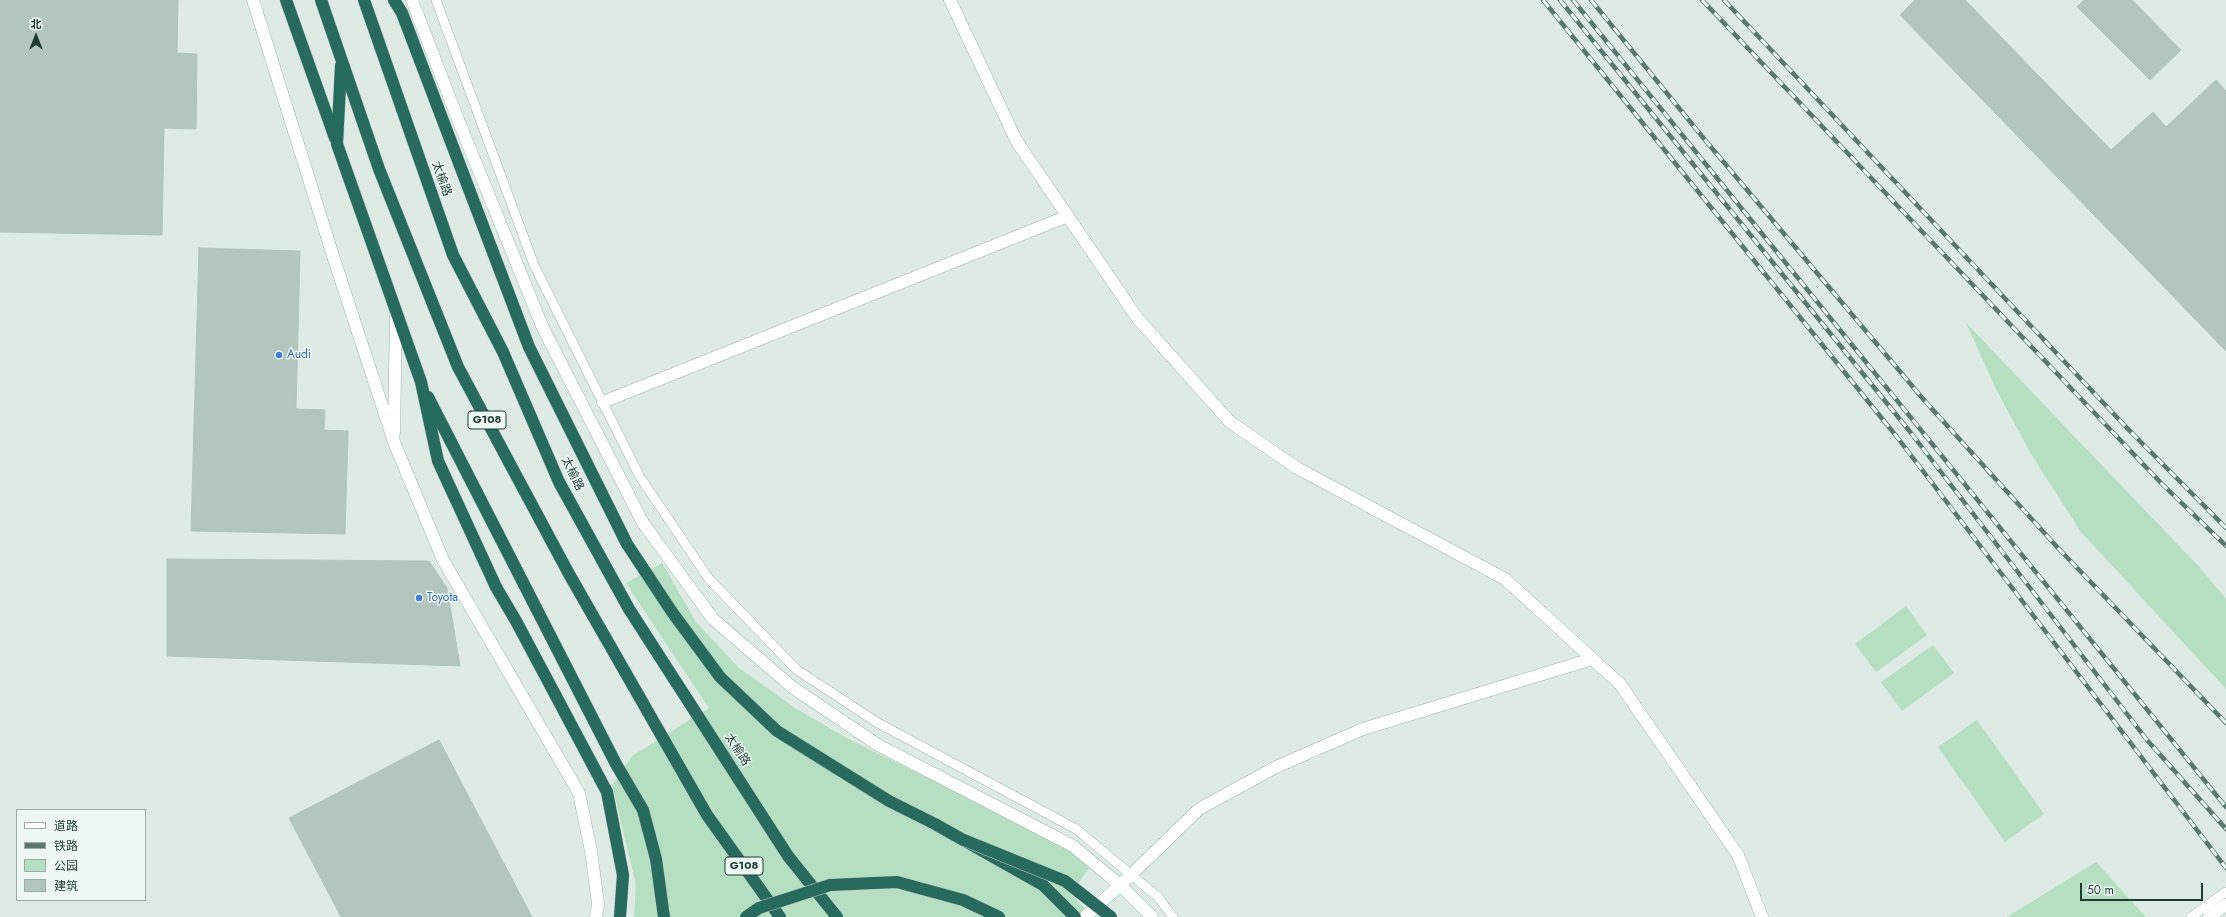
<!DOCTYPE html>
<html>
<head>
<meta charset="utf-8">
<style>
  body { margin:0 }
  #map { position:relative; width:2226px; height:917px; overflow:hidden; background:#deebe5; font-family:Jost,"Noto Sans SC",sans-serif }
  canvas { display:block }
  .legend { position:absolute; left:16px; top:809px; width:130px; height:92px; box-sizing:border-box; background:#eef8f3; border:1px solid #9bada7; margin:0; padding:5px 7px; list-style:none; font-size:12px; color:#1e3c34 }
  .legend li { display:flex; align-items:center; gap:8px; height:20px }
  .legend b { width:20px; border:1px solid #9bada7 }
  .north { position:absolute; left:16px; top:16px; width:40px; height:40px; -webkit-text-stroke:3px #eef8f3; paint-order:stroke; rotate:0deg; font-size:11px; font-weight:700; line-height:16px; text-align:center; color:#1e3c34 }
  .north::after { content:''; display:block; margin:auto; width:14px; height:18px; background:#1e3c34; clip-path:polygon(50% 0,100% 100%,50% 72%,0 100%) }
  .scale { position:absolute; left:2080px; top:883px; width:123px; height:18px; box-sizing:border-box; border:2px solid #1e3c34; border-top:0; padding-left:5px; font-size:12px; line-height:14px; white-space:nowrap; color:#1e3c34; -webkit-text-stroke:3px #eef8f3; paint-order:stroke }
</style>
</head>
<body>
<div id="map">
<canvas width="2226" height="917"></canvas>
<ul class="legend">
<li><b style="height:5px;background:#fff"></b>道路</li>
<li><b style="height:5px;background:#587870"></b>铁路</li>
<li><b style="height:11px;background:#b4dfc0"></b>公园</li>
<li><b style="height:11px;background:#b3c6be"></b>建筑</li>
</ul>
<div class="north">北</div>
<div class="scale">50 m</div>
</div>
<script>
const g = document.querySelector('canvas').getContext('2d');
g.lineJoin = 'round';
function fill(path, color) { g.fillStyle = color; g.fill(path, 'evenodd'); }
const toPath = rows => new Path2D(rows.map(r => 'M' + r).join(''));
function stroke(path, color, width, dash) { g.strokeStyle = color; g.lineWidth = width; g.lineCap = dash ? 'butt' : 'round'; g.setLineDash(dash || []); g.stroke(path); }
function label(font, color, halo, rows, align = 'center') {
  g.font = font + ' Jost,"Noto Sans SC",sans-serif'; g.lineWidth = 3; g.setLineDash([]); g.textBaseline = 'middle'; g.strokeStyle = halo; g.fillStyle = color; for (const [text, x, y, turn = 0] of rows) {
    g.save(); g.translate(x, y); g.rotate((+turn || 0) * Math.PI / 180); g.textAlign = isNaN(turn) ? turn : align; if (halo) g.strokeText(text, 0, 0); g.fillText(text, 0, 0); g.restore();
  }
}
const green = toPath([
  [1966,323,2202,570,2226,599,2226,689,2081,532,2031,454,1997,391],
  [662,563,696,622,738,667,795,708,852,741,998,812,1068,849,1090,867,1071,894,1093,917,634,917,636,884,612,785,632,756,709,708,626,583],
  [1906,606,1927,635,1876,672,1855,644],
  [1933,645,1954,673,1902,711,1881,682],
  [1977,720,2044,814,2005,842,1938,747],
  [2096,862,2146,917,2007,917]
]);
const building = toPath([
  [0,0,178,0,177,53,197,54,196,129,164,128,162,235,0,232,0,0],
  [1915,0,1965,0,2111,150,2153,112,2166,127,2216,80,2226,91,2226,351,1900,15,1915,0],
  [2084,0,2132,0,2181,50,2150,80,2077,7,2084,0],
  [199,248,300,251,296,409,325,410,324,430,348,431,345,534,191,531,199,248],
  [167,559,429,561,447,588,460,666,167,656,167,559],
  [439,740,532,917,341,917,289,818,439,740]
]);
const lane = toPath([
  [436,0,534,265,640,477,709,579,797,670,878,723,1076,829,1158,897,1173,917],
  [2191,917,2226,892]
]);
const street = toPath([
  [950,0,1017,142,1138,319,1230,422,1297,468,1505,579,1620,684,1738,855,1762,917],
  [603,402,1068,216],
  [1131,875,1199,809,1276,767,1363,729,1592,659]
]);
const secondary = toPath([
  [253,0,334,259,394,442,443,560,579,793,591,851,598,904,596,917],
  [412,0,459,122,543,328,643,523,713,619,792,687,878,745,1073,846,1120,885,1152,917],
  [394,433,396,313],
  [1085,917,1131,875],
  [2209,917,2226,905]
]);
const highway = toPath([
  [286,0,335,138],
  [321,0,379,169,458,367,569,574,707,815,780,917],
  [364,0,453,255,503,352,559,482,629,609,788,856,837,917],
  [394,0,402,13,529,347,627,544,672,612,720,677,777,731,889,801,935,824,1043,885,1075,917],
  [341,66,337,144,421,382,438,461,496,587,516,621,607,792,623,875,620,917],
  [428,397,616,764,643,810,656,859,664,917]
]);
const rail = toPath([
  [1543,0,1897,437,2226,868],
  [1560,0,1911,433,2147,740,2226,829],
  [1573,0,2226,807],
  [1591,0,1705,140,1924,400,2058,548,2226,723],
  [1702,0,2162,484,2226,546],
  [1724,0,2127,428,2226,528]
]);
const highwayBridge = toPath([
  [964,840,1065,881,1111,917],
  [746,917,759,908,830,885,897,882,963,900,999,917]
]);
const markers = [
  [279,355,4,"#3f7fe0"],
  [419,598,4,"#3f7fe0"]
];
const shields = [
  [487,420,38],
  [744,866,38]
];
const shieldNames = [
  ["G108",487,420],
  ["G108",744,866]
];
const streetNames = [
  ["太榆路",441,179,70],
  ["太榆路",572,474,64],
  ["太榆路",737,750,57]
];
const shopNames = [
  ["Audi",287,355],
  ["Toyota",427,598]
];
fill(green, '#b4dfc0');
fill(building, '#b3c6be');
stroke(building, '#b0c5bc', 1);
stroke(lane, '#a1b3ac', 10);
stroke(street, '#a1b3ac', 13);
stroke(secondary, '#9cb8ae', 13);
stroke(highway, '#c0c8c6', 13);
stroke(lane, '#fff', 9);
stroke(street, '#fff', 12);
stroke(secondary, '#fff', 12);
stroke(highway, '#276b5e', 12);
stroke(rail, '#587870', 4.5);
stroke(rail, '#eef8f3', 3, [9]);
stroke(highwayBridge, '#c0c8c6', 13, []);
stroke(highwayBridge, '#276b5e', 12);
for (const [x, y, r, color] of markers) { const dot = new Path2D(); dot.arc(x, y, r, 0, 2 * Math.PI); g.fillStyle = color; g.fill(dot); stroke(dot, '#eef8f3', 1.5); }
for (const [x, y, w] of shields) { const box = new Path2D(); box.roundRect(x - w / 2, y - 9, w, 18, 3); g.fillStyle = '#eef8f3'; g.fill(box); stroke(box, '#1e3c34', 1); }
label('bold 11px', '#1e3c34', null, shieldNames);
label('12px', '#1e3c34', '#eef8f3', streetNames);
label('12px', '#366cbe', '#eef8f3', shopNames, 'left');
</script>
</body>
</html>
